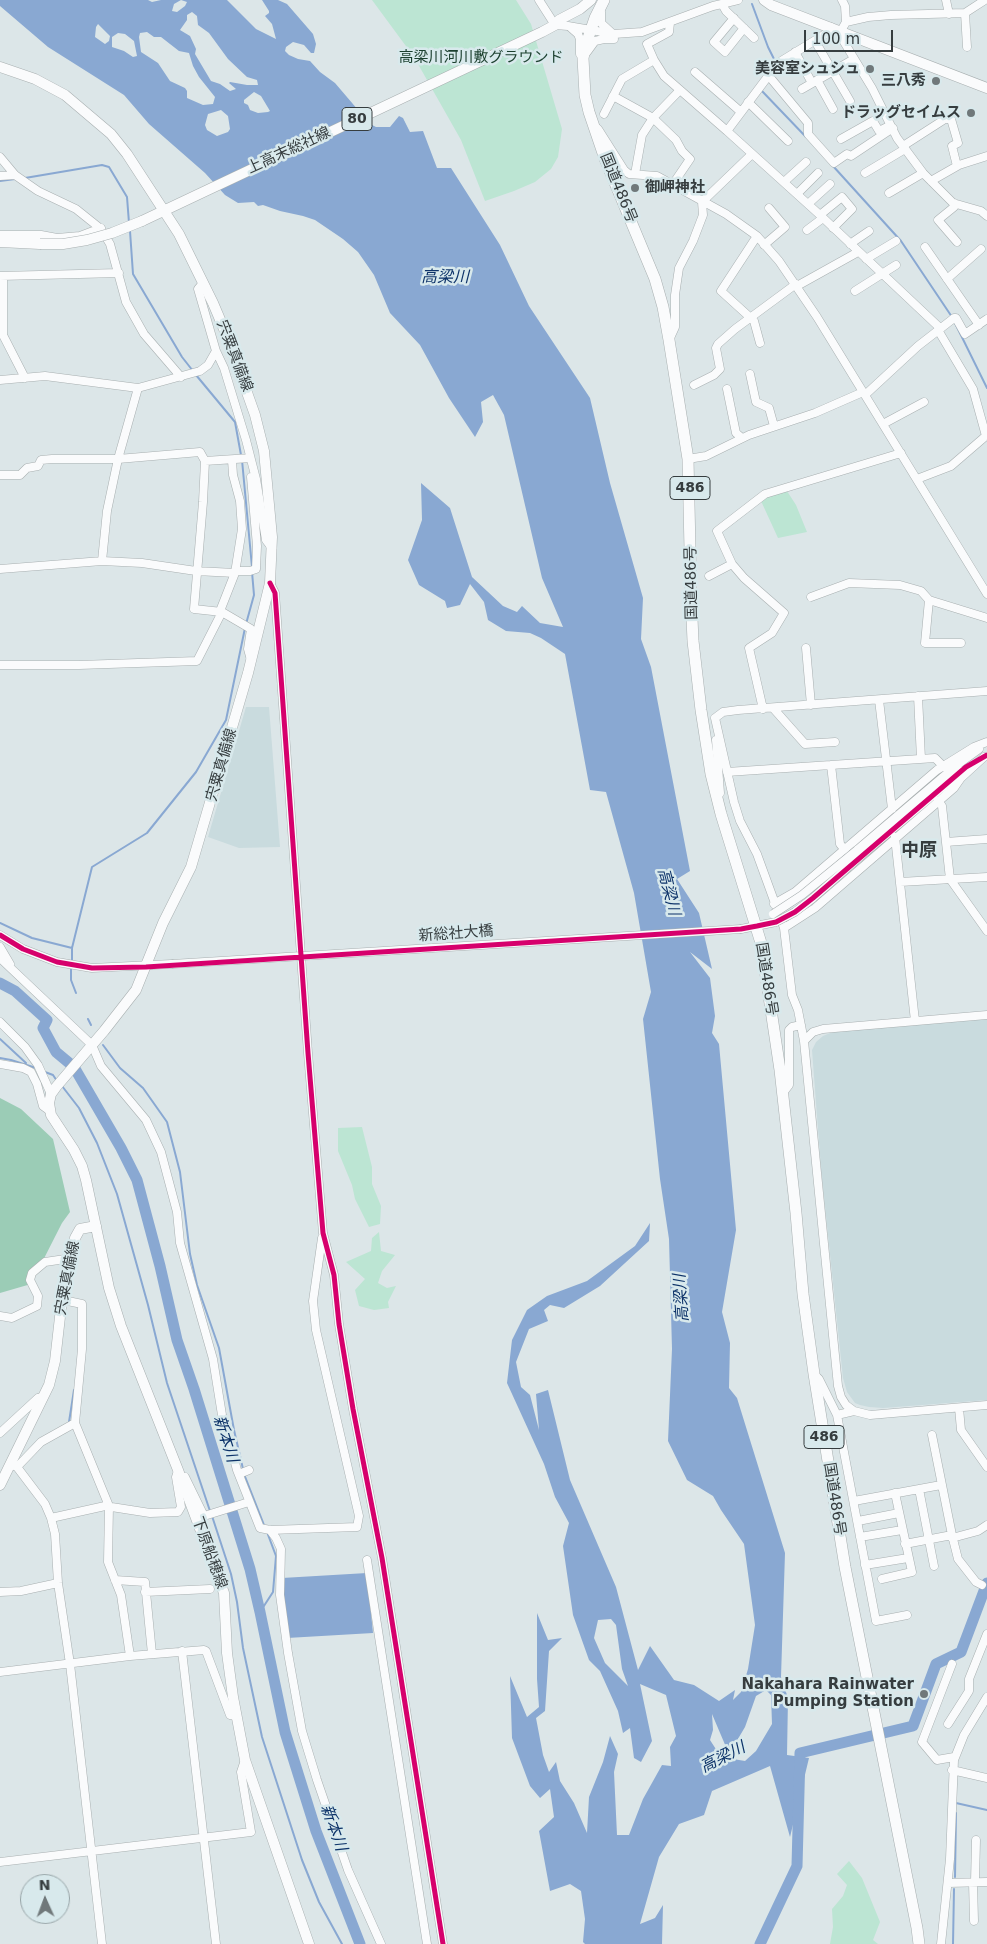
<!DOCTYPE html>
<html>
<head>
<meta charset="utf-8">
<style>
  body { margin:0 }
  #map { position:relative; width:987px; height:1944px; overflow:hidden; background:#dce6e8; font-family:"DejaVu Sans",sans-serif }
  canvas { display:block }
  .north { position:absolute; left:20px; top:1874px; width:50px; height:50px; box-sizing:border-box; background:#d8e9ec; border:1px solid #97a4a7; border-radius:50%; rotate:358deg; font-size:14px; font-weight:700; line-height:20px; text-align:center; color:#363d3f }
  .north::after { content:''; display:block; margin:auto; width:18px; height:22px; background:#70787a; clip-path:polygon(50% 0,100% 100%,50% 72%,0 100%) }
  .scale { position:absolute; left:804px; top:30px; width:89px; height:22px; box-sizing:border-box; border:2px solid #363d3f; border-top:0; padding-left:6px; font-size:15px; line-height:18px; white-space:nowrap; color:#363d3f; -webkit-text-stroke:4px #d8e9ec; paint-order:stroke }
</style>
</head>
<body>
<div id="map">
<canvas width="987" height="1944"></canvas>
<div class="north">N</div>
<div class="scale">100 m</div>
</div>
<script>
const g = document.querySelector('canvas').getContext('2d');
g.lineJoin = 'round';
function fill(path, color) { g.fillStyle = color; g.fill(path, 'evenodd'); }
const toPath = rows => new Path2D(rows.map(r => 'M' + r).join(''));
function stroke(path, color, width, dash) { g.strokeStyle = color; g.lineWidth = width; g.lineCap = dash ? 'butt' : 'round'; g.setLineDash(dash || []); g.stroke(path); }
function label(font, color, halo, rows, align = 'center') {
  g.font = font + ' "DejaVu Sans","Noto Sans JP",sans-serif'; g.lineWidth = 5; g.setLineDash([]); g.textBaseline = 'middle'; g.strokeStyle = halo; g.fillStyle = color; for (const [text, x, y, turn = 0] of rows) {
    g.save(); g.translate(x, y); g.rotate((+turn || 0) * Math.PI / 180); g.textAlign = isNaN(turn) ? turn : align; if (halo) g.strokeText(text, 0, 0); g.fillText(text, 0, 0); g.restore();
  }
}
const built = toPath([
  [246,707,269,707,280,847,239,848,208,837],
  [987,1019,987,1400,883,1408,869,1407,860,1405,855,1403,847,1392,843,1378,821,1169,812,1050,816,1042,823,1036,835,1031]
]);
const green = toPath([
  [372,0,516,0,531,24,562,129,558,157,551,169,535,182,514,191,485,201,461,140,414,57],
  [785,488,796,505,807,532,778,538,761,501,766,495],
  [362,1127,372,1167,372,1184,381,1206,380,1224,369,1227,355,1199,352,1185,338,1151,338,1128],
  [379,1232,381,1251,395,1255,382,1271,378,1283,387,1288,396,1286,388,1302,389,1308,374,1310,359,1306,355,1290,365,1279,346,1262,371,1251,372,1238],
  [849,1861,862,1878,880,1922,873,1940,878,1944,830,1944,833,1927,832,1909,843,1896,847,1885,837,1874]
]);
const forest = toPath([
  [0,1098,21,1109,53,1139,70,1212,62,1223,31,1284,0,1293]
]);
const water = toPath([
  [0,0,148,0,152,2,161,0,227,0,256,29,276,39,272,24,265,16,269,13,269,11,262,0,278,0,287,4,313,34,316,44,314,53,311,53,304,45,293,42,286,47,285,51,289,55,298,59,310,61,320,72,335,83,370,124,376,127,390,127,399,116,403,118,410,132,423,131,437,168,451,168,500,245,529,306,590,398,610,483,643,598,641,639,651,667,690,871,677,879,699,913,712,969,690,952,710,978,715,1016,712,1033,719,1044,736,1230,722,1312,730,1343,729,1388,737,1398,785,1553,781,1677,788,1698,787,1755,809,1758,790,1837,770,1766,712,1791,704,1815,679,1824,659,1857,640,1924,655,1918,663,1905,662,1944,585,1944,583,1942,585,1919,581,1891,570,1884,550,1891,539,1831,554,1817,550,1789,540,1798,530,1786,512,1738,510,1676,527,1717,539,1707,537,1679,537,1613,548,1640,562,1638,549,1651,545,1711,536,1718,543,1755,549,1772,556,1762,560,1781,574,1803,587,1833,589,1797,603,1762,610,1736,618,1754,614,1772,617,1835,629,1835,643,1799,662,1765,671,1766,670,1747,676,1736,666,1695,640,1684,652,1741,641,1762,634,1758,630,1728,623,1733,618,1711,600,1671,589,1660,573,1615,563,1546,569,1523,555,1497,544,1464,507,1383,512,1340,527,1310,547,1296,587,1281,635,1246,650,1223,649,1241,600,1286,564,1308,550,1305,544,1310,548,1321,529,1329,516,1362,521,1387,530,1395,539,1430,536,1394,548,1390,570,1480,616,1587,638,1670,650,1646,674,1680,694,1685,719,1701,735,1690,733,1700,741,1692,748,1669,755,1625,744,1544,721,1510,713,1496,687,1480,668,1441,672,1349,669,1239,660,1179,643,1019,651,992,634,893,606,792,590,790,565,654,541,638,530,633,506,631,488,620,484,602,470,584,460,605,447,608,445,601,419,585,408,560,422,520,421,483,450,508,472,577,503,606,517,612,522,606,540,623,563,627,542,578,504,415,493,395,481,402,483,422,475,437,449,398,420,345,390,313,374,275,358,252,343,239,315,220,303,216,280,211,263,205,258,206,254,202,238,203,225,195,205,173,149,124,124,95,48,47,0,6],
  [181,0,187,2,185,6,177,12,172,11,174,4],
  [192,12,197,16,198,25,209,33,228,59,247,77,257,80,258,85,247,85,230,82,229,83,236,89,230,91,220,84,211,81,195,54,196,49,190,36,180,30,187,20,187,15],
  [98,24,110,36,109,41,105,44,95,37,96,27],
  [147,32,154,37,161,37,179,51,189,53,193,66,199,77,215,97,213,104,203,105,187,98,187,91,185,88,170,81,158,63,141,52,139,37,140,33],
  [118,33,125,34,134,41,137,56,133,57,124,51,112,47,112,37],
  [254,92,261,96,270,111,268,112,258,113,250,110,248,105,244,103,244,100],
  [221,110,228,116,230,129,228,132,217,136,207,130,205,125,208,114],
  [611,1619,616,1625,622,1669,628,1686,605,1663,594,1638,598,1620],
  [766,1690,771,1695,772,1724,756,1751,745,1761,721,1757,710,1740,713,1730,712,1714,729,1754,745,1727,756,1696],
  [367,1573,373,1633,287,1638,282,1578]
]);
const stream = toPath([
  [752,4,768,47,775,61,774,62],
  [761,90,806,137],
  [833,166,901,241,952,317],
  [25,178,102,165,109,167,127,197,129,223],
  [0,181,15,179],
  [130,231,133,274,182,357,193,371],
  [954,321,987,388],
  [196,375,235,422,241,455],
  [242,460,252,567],
  [246,624,254,595,252,572],
  [0,923,32,938,72,948],
  [72,961,72,948,92,867,147,833,196,772,226,720,245,628],
  [71,968,71,980,76,993],
  [88,1019,91,1025],
  [0,1039,26,1063],
  [103,1045,120,1068,143,1088,167,1122,180,1172,190,1254,197,1285,219,1348,234,1430,243,1469],
  [0,1058,11,1060,36,1068],
  [45,1072,53,1075,57,1081],
  [62,1086,79,1108,97,1143,117,1194,148,1305,167,1383,210,1511],
  [69,1422,74,1390],
  [244,1474,264,1525],
  [212,1516,231,1574,237,1602,243,1648,262,1737,302,1860,319,1902,342,1944],
  [260,1612,273,1592,276,1556,267,1532],
  [956,1803,987,1810],
  [955,1877,956,1813],
  [953,1944,954,1889]
]);
const river = toPath([
  [0,983,15,991,47,1020,43,1028,56,1052,74,1067,121,1148,137,1180,160,1266,177,1340,194,1389,250,1569,260,1612,285,1732,316,1831,360,1944],
  [760,1944,797,1866,800,1753,913,1726,936,1664,961,1652,987,1583]
]);
const minor = toPath([
  [539,0,555,25,568,26,614,34,642,32,713,6,738,0],
  [842,0,845,6,846,22,841,31,841,37,872,88,897,138,923,173,953,203,981,211,987,216],
  [946,0,949,14],
  [722,4,726,11,754,38],
  [601,12,601,23,613,34],
  [965,13,967,47],
  [734,18,714,42,725,52,744,28],
  [846,22,868,17,891,15,965,13,985,0],
  [670,23,669,32,647,44,654,60,664,76,727,131],
  [570,27,578,34,580,39,580,54],
  [831,27,827,33,778,63,727,131,820,215,940,328],
  [815,41,850,101],
  [587,52,595,41,604,39,614,39],
  [795,52,812,83],
  [695,72,741,112],
  [768,75,808,123,808,134,834,163,847,154,851,156,893,128],
  [817,80,833,109],
  [802,89,854,59],
  [613,96,653,118,676,140,682,151,690,159,673,184],
  [748,102,788,141],
  [604,114,622,79,654,60],
  [598,129,624,170,629,174,657,176,726,214,757,236,779,261,817,317,987,594],
  [841,139,873,121,879,131,887,127],
  [903,146,945,119,951,119,958,143,952,146,957,166],
  [0,157,15,175,38,191,76,209,101,229,110,244,126,302,144,334,181,377],
  [865,173,905,149],
  [635,174,642,135,653,118,680,90],
  [0,176,15,175],
  [931,181,959,165,987,156],
  [784,182,806,162],
  [889,193,923,173],
  [797,194,818,173],
  [702,202,752,154],
  [954,203,954,207,938,220,957,242],
  [808,204,830,184],
  [820,215,842,197,852,209,833,228],
  [807,230,823,218],
  [0,235,41,235,57,238,80,236,101,228],
  [757,236,721,291,754,321,760,343],
  [850,244,869,231],
  [764,245,785,227,769,208],
  [925,247,979,325],
  [866,259,896,241],
  [0,276,119,273],
  [3,276,3,335,25,378],
  [947,279,981,249],
  [797,286,858,252],
  [855,291,896,265],
  [938,330,973,389,986,436],
  [669,340,675,327,675,295,679,268,693,241,703,215,702,202],
  [216,351,224,368,246,440,256,479,266,540,272,548],
  [750,374,756,402,769,408,774,426],
  [0,380,45,376,138,388,200,371,208,365,216,351,198,289,203,283],
  [694,385,714,375,720,369,716,348,718,344,735,329,796,284],
  [727,389,736,433,742,438],
  [865,395,918,346,954,318,956,318,965,334,987,319],
  [883,424,924,402],
  [688,459,706,456,749,435,815,413,863,392],
  [205,461,203,502,194,609,222,612],
  [0,475,20,475,27,468,38,466,41,460,52,459,118,459,200,452,205,461,250,458],
  [917,479,951,466,987,435],
  [102,561,107,511,118,459,138,388],
  [0,569,102,561,142,563,196,571,235,573,242,529,240,501,233,475,232,460],
  [236,571,250,571,256,569,257,546,251,477],
  [709,576,732,564],
  [270,583,275,593,308,1053,323,1233,334,1275,339,1324,353,1409,382,1558,443,1944],
  [811,597,849,583,900,585,921,591,929,600,987,618],
  [929,600,925,643,961,643],
  [220,611,235,573],
  [806,648,811,705],
  [0,665,79,665,197,661,222,612,251,629,248,649,251,660],
  [918,696,921,759],
  [879,700,892,809],
  [773,708,805,744,835,742],
  [763,709,749,648,772,633,784,613,744,578,732,564,717,531,765,494,901,453],
  [715,718,734,802,740,821,757,854,784,928,792,995,798,1010,804,1041],
  [715,718,723,712,738,710,987,691],
  [716,740,720,793],
  [831,765,840,844,845,850],
  [727,772,935,758,944,767],
  [938,801,942,806,950,879,987,931],
  [895,837,915,1021],
  [946,842,987,839],
  [857,850,957,765,979,749],
  [862,855,962,771],
  [900,882,987,877],
  [774,904,795,892,937,770,974,747,987,742],
  [784,928,815,908,954,788,961,778,984,757],
  [741,929,776,922],
  [0,935,23,949,57,962,92,968,172,964],
  [0,947,10,964],
  [0,958,92,1045,101,1066,146,1120,161,1152,177,1212,180,1243,213,1359,222,1415,237,1470,260,1528,270,1530,357,1527,359,1516,316,1330,313,1301,322,1238],
  [0,1022,25,1047,38,1065,51,1094],
  [0,1064,23,1068,31,1072,37,1084,43,1106,50,1111],
  [782,1094,789,1085,789,1030,792,1027,801,1025],
  [63,1300,82,1304,82,1349,75,1423,109,1506,108,1562,121,1595,130,1656],
  [0,1316,12,1318,37,1306,38,1296,30,1280,32,1273,45,1262,72,1258],
  [815,1375,819,1379,837,1415,854,1411,870,1415,987,1405],
  [959,1408,961,1430,987,1467],
  [854,1411,846,1405,841,1397,838,1386,804,1041,813,1032,823,1029,987,1015],
  [837,1415,876,1621,907,1615],
  [0,1433,38,1398,43,1397],
  [932,1435,952,1535,958,1559,976,1582,982,1585],
  [12,1465,17,1467,45,1504,51,1518],
  [17,1467,41,1442,75,1423],
  [239,1474,249,1470],
  [185,1477,204,1516,249,1502],
  [919,1489,934,1566],
  [854,1501,941,1485],
  [858,1521,899,1513],
  [270,1530,276,1538,281,1549,280,1595,288,1653,302,1731,317,1780,348,1870,381,1944],
  [860,1537,902,1530],
  [952,1538,978,1531,987,1525],
  [905,1544,952,1535],
  [367,1560,427,1944],
  [865,1565,908,1558],
  [882,1579,912,1572,895,1493],
  [115,1580,145,1582,152,1654],
  [0,1592,21,1591,58,1583],
  [145,1592,210,1589],
  [182,1651,216,1944],
  [952,1664,922,1742,937,1760,954,1757],
  [0,1672,130,1656,204,1650,206,1651,230,1715,236,1716],
  [948,1724,969,1691,969,1679,987,1634],
  [952,1770,987,1778],
  [0,1862,251,1832,241,1772,245,1760],
  [973,1882,974,1921],
  [975,1882,976,1840],
  [948,1883,987,1882],
  [102,1944,70,1664,58,1583,55,1534,51,1518,105,1506,150,1513,178,1512,181,1507,176,1477,178,1471],
  [941,1944,950,1859,954,1760,964,1735,987,1697]
]);
const major = toPath([
  [764,0,771,5,987,88],
  [0,67,35,79,65,95,111,134,127,154,179,234,213,303,227,336,255,415,264,451,272,537,270,583,248,673,191,867,163,923,136,990,104,1031,56,1087,51,1094,49,1103,51,1115,74,1150,82,1166,86,1180,109,1288,121,1326,178,1470,224,1593,227,1653,233,1697,245,1760,309,1944],
  [142,221,542,32,555,25,559,20,580,9,591,0],
  [0,242,40,244],
  [0,1485,49,1385,55,1361,61,1308,75,1238,80,1229,96,1226]
]);
const highway = toPath([
  [604,0,595,18,586,44,583,58,585,95,589,112,605,159,655,279,663,307,669,340,688,459,691,595,693,641,701,710,711,774,721,814,761,943,780,1070,796,1213,803,1294,814,1374,845,1567,917,1928,919,1944]
]);
const minorBridge = toPath([
  [773,914,802,895,857,850],
  [776,922,795,912,813,898,862,855],
  [172,964,741,929]
]);
const majorBridge = toPath([
  [40,244,63,244,87,240,112,233,142,221]
]);
const cycleway = toPath([
  [270,583,275,593,308,1053,323,1233,334,1275,339,1324,353,1409,382,1558,443,1944],
  [0,935,23,949,57,962,92,968,146,967,741,929,757,926,776,922,795,912,813,898,966,767,987,755]
]);
const markers = [
  [870,69,5,"#70787a"],
  [936,81,5,"#70787a"],
  [971,113,5,"#70787a"],
  [635,188,5,"#70787a"],
  [924,1694,5,"#70787a"]
];
const shields = [
  [357,119,30],
  [690,488,40],
  [824,1437,40]
];
const shieldNames = [
  ["80",357,119],
  ["486",690,488],
  ["486",824,1437]
];
const parkNames = [
  ["高梁川河川敷グラウンド",481,58]
];
const poiNames = [
  ["美容室シュシュ",860,69],
  ["三八秀",926,81],
  ["ドラッグセイムス",961,113],
  ["御岬神社",645,188,"left"],
  ["Nakahara Rainwater",914,1685],
  ["Pumping Station",914,1702]
];
const streetNames = [
  ["上高末総社線",289,151,-25],
  ["国道486号",618,188,68],
  ["宍粟真備線",234,356,69],
  ["国道486号",692,583,-91],
  ["宍粟真備線",222,765,-74],
  ["新総社大橋",456,934,-4],
  ["国道486号",766,979,81],
  ["宍粟真備線",68,1278,-79],
  ["国道486号",834,1499,81],
  ["下原船穂線",209,1553,70]
];
const waterNames = [
  ["高梁川",445,278],
  ["高梁川",668,892,76],
  ["高梁川",682,1298,-94],
  ["新本川",225,1439,72],
  ["高梁川",723,1758,-27],
  ["新本川",333,1828,70]
];
const quarterNames = [
  ["中原",919,851]
];
fill(built, '#c9dbde');
fill(green, '#bce5d3');
fill(forest, '#9bccb6');
fill(water, '#89a8d2');
stroke(stream, '#89a8d2', 2);
stroke(river, '#89a8d2', 11);
stroke(minor, '#a8afb0', 9);
stroke(major, '#a8afb0', 11);
stroke(highway, '#a8afb0', 12);
stroke(minor, '#fafbfc', 8);
stroke(major, '#fafbfc', 10);
stroke(highway, '#fafbfc', 11);
stroke(minorBridge, '#a8afb0', 9, []);
stroke(majorBridge, '#a8afb0', 11, []);
stroke(minorBridge, '#fafbfc', 8);
stroke(majorBridge, '#fafbfc', 10);
stroke(cycleway, '#d6006c', 5);
for (const [x, y, r, color] of markers) { const dot = new Path2D(); dot.arc(x, y, r, 0, 2 * Math.PI); g.fillStyle = color; g.fill(dot); stroke(dot, '#d8e9ec', 2); }
for (const [x, y, w] of shields) { const box = new Path2D(); box.roundRect(x - w / 2, y - 11.5, w, 23, 4); g.fillStyle = '#d8e9ec'; g.fill(box); stroke(box, '#363d3f', 1); }
label('bold 14px', '#363d3f', null, shieldNames);
label('15px', '#1b3f2e', '#d8e9ec', parkNames);
label('bold 15px', '#363d3f', '#d8e9ec', poiNames, 'right');
label('15px', '#363d3f', '#d8e9ec', streetNames);
label('italic 16px', '#0d3369', '#d8e9ec', waterNames);
label('bold 18px', '#363d3f', '#d8e9ec', quarterNames);
</script>
</body>
</html>
